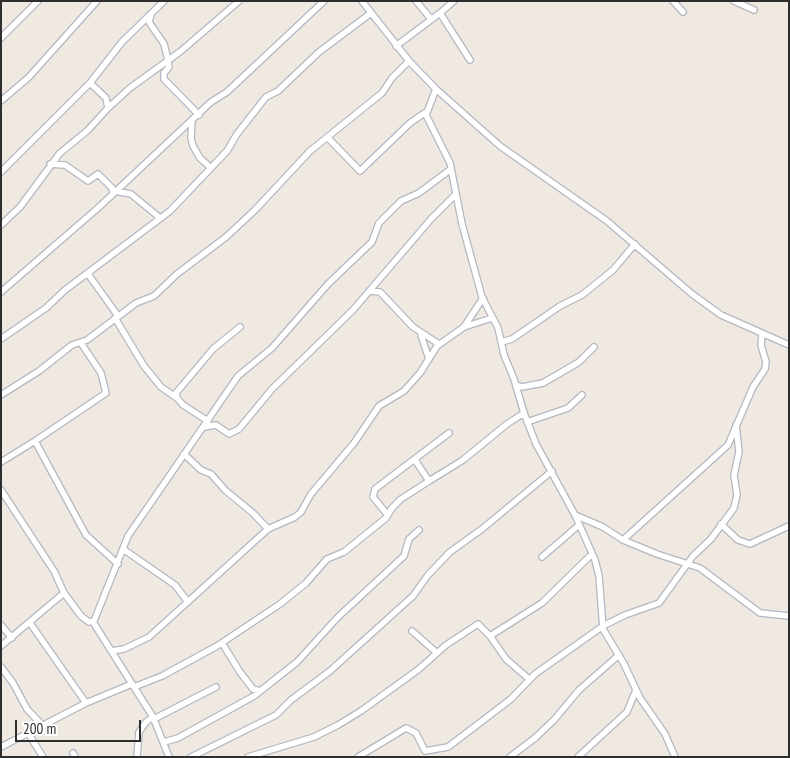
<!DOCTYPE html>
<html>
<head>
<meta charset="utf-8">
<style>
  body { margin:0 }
  #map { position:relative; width:790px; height:758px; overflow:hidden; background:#efe9e1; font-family:"PT Sans Narrow",sans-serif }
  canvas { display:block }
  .frame { position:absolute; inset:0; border:2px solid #2e2e2e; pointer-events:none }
  .scale { position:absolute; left:15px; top:720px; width:126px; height:22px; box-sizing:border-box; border:2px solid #2e2e2e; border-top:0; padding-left:6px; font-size:15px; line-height:18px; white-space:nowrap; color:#2e2e2e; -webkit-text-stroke:4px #fff; paint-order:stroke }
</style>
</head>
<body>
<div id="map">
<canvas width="790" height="758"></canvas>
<div class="frame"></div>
<div class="scale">200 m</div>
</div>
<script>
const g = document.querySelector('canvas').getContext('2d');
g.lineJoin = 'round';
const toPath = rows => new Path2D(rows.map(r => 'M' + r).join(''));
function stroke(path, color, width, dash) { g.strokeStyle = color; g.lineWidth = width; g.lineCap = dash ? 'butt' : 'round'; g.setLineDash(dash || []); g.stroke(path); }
const minor = toPath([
  [362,1,409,61,436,89,500,146,607,221,692,294,721,315,789,345],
  [416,1,431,19],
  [673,1,683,12],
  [734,1,754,10],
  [440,13,454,1],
  [151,14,149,22,164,44,167,56,169,67,164,73,164,79,199,115],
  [1,38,38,1],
  [396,46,440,13,470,60],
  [90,83,106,98,108,108],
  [436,89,426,115,450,163,462,224,482,297,498,328,504,355,514,379,524,413,536,444,575,515,595,560,599,576,603,629,624,664,640,698,665,734,675,757],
  [1,101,29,77,97,1],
  [192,121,191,138,193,146,200,158,211,168],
  [328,138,360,171,410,123,426,112],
  [50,164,65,165,88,181,98,174,112,188,113,193],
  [1,172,90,83,122,42,164,1],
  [115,191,131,194,160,218],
  [1,225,20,207,60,153,88,130,108,108,130,88,181,51,239,1],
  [88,274,118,316],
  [369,291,380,292,413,327,439,344],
  [1,292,98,208,211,102,227,92,324,1],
  [115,318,144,366,161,387,177,398],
  [464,327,492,318],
  [421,335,429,359],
  [1,339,46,308,65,290,170,211,227,151,237,134,266,97,278,91,319,52,371,13],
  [501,342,512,339,560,306,582,295,613,270,635,244],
  [81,343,101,373,106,393,35,441,86,535,118,564],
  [516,385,522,387,543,383,579,362,594,347],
  [1,395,39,371,72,345,87,340,136,303,154,296,177,274,226,237,255,210,310,151,382,93,392,78,409,61],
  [208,421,183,405,177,398,176,393,213,349,240,327],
  [527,422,568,408,582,395],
  [204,427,216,425,229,434,239,429,272,389,353,310,431,219,456,194],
  [184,454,201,470,211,474,225,490,253,513,268,529],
  [1,462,35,441],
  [429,481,463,460,507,424,524,413],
  [1,490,54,571,64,593,1,646],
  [387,514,373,497,375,489,449,433],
  [575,515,603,527,623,540,657,554,700,568,760,613,789,616],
  [721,524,738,540,750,544,789,526],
  [623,540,728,445,753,387,765,369,766,362,761,345,762,334],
  [123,549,175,585,188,602],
  [542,557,579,525],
  [64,593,81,616,89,622,94,621,128,536,238,376,272,348,328,284,372,242,379,223,401,201,419,193,451,169],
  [93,622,153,717,169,757],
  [30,623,86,703],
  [1,625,12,638],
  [412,631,437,653],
  [490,636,542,603,592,554],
  [222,643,240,672,253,689,260,691],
  [111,651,124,649,149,637,268,529,295,517,301,512,311,494,354,443,379,406,404,391,420,373,437,346,464,327,483,298],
  [1,667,13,683,27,709,43,726],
  [134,687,162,676,217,646,280,604,306,583,327,559,344,552,386,518,392,508,401,499,429,481,415,460],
  [154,719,216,687],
  [28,733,43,757],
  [164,742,178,738,254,696,297,662,338,617,404,556,409,539,419,530],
  [1,747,86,703,132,684],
  [73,753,75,757],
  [137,757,139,732,146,722,153,717],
  [191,757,276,715,291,700,330,671,413,596,428,575,450,552,482,529,552,471],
  [248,757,314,737,338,725,361,711,419,669,446,645,478,624,490,636,506,659,529,679],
  [358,757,406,728,416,733,425,751,448,747,511,699,535,674,603,626,625,615,659,603,693,556,711,539,734,508,737,495,734,475,739,452,736,425],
  [510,757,535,738,554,720,579,690,619,655],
  [578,757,627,712,636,690]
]);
stroke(minor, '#b4b7c1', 8);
stroke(minor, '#fff', 5.5);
</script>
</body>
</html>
